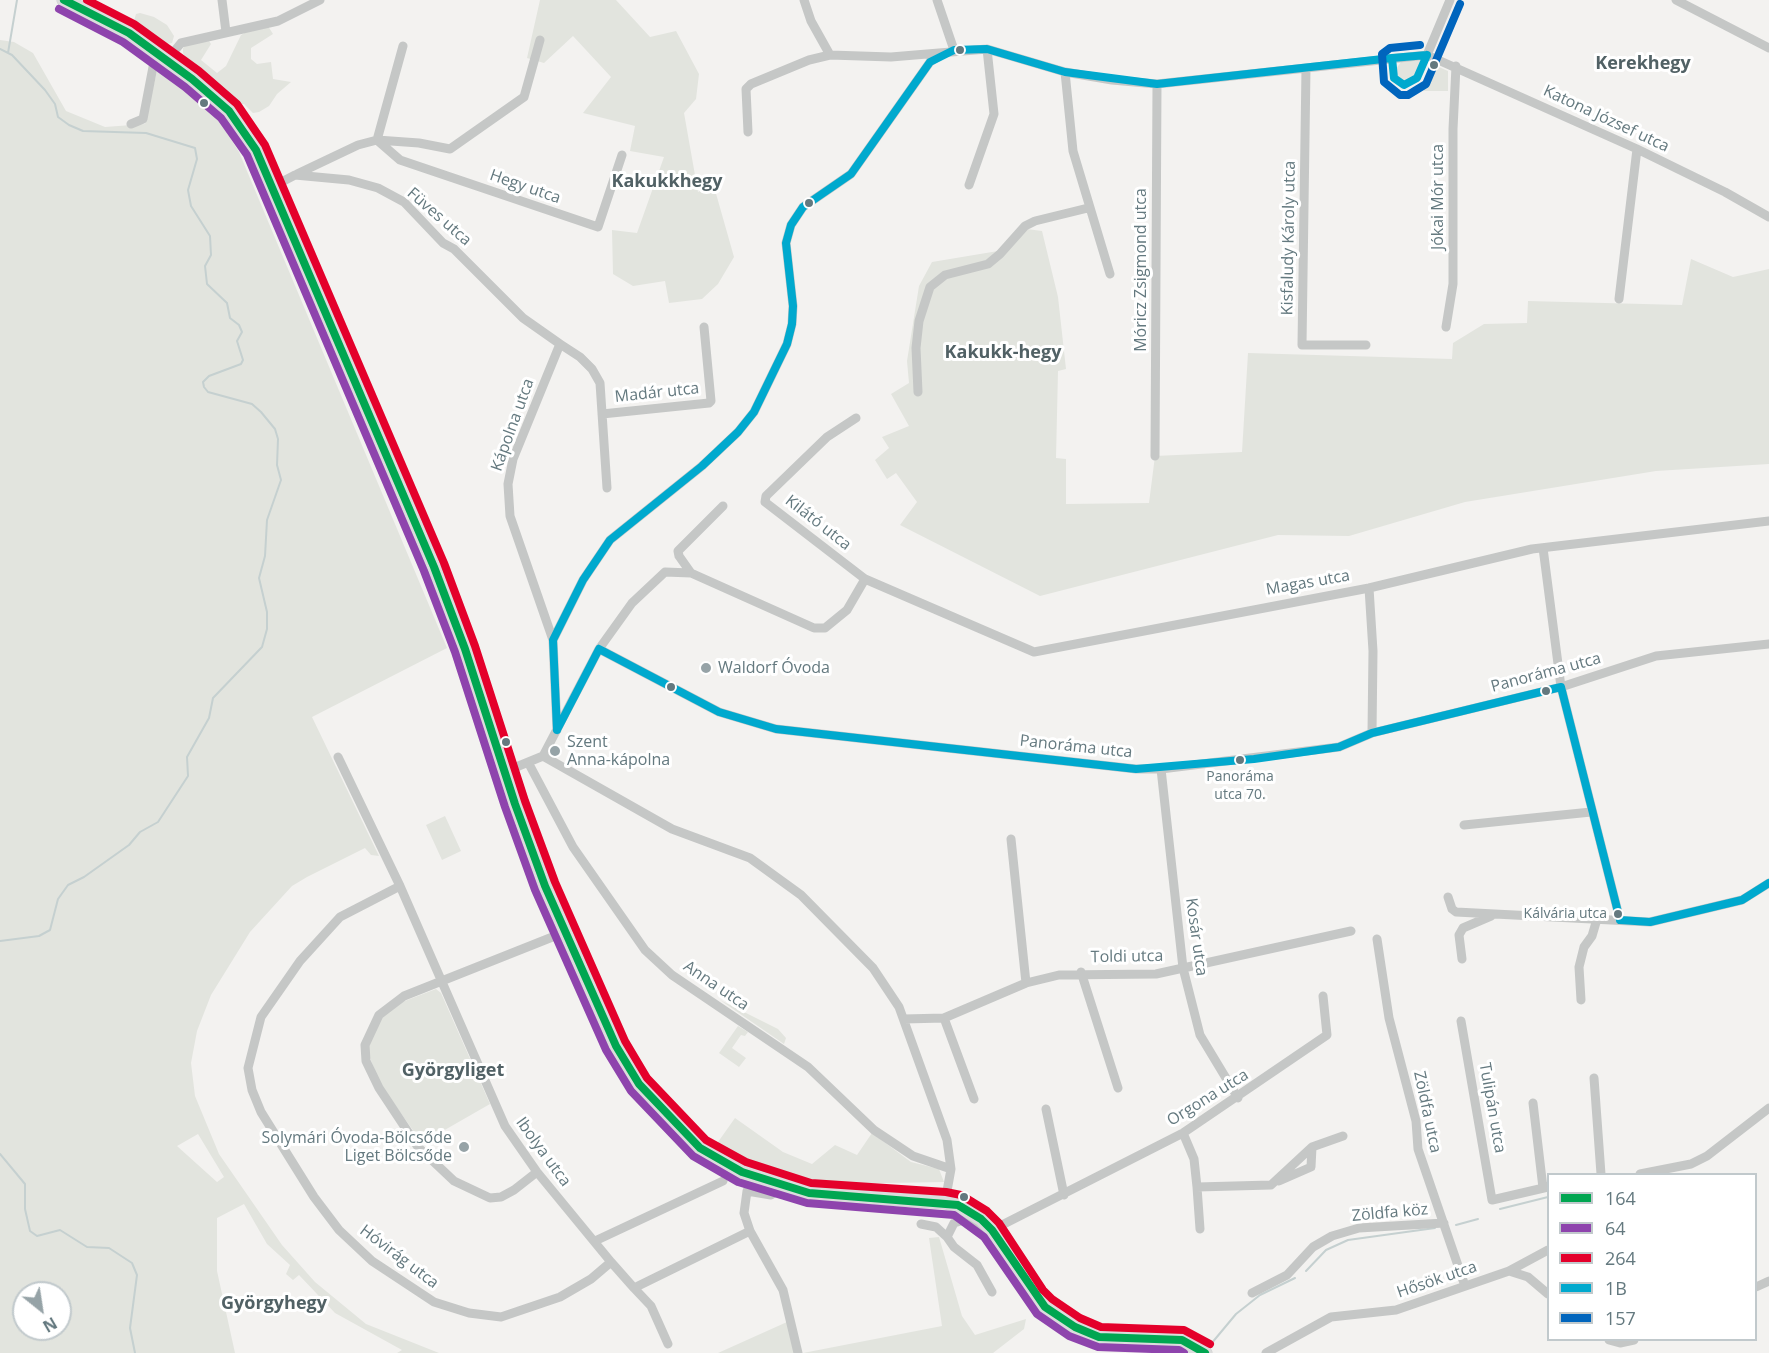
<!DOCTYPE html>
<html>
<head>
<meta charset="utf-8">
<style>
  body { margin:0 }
  #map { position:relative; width:1769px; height:1353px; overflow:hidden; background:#f3f2f0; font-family:"Open Sans",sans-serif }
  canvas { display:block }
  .legend { position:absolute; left:1547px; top:1173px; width:210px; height:168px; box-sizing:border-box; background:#fff; border:2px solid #c1c9cc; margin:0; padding:8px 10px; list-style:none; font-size:18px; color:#64797f }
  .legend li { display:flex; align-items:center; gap:12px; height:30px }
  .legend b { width:30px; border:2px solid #c1c9cc }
  .north { position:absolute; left:12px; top:1281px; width:60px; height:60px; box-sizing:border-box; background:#fff; border:2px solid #c1c9cc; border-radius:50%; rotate:150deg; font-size:16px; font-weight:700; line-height:24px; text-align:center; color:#64797f }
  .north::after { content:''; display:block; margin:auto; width:21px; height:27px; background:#96a3a7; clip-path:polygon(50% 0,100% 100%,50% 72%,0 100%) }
</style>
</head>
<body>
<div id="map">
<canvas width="1769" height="1353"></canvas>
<ul class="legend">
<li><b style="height:8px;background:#00a651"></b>164</li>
<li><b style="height:8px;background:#8e44ad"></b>64</li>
<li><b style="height:8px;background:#e4002b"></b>264</li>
<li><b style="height:8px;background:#00a9ce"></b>1B</li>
<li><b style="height:8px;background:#0065bd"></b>157</li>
</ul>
<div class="north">N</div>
</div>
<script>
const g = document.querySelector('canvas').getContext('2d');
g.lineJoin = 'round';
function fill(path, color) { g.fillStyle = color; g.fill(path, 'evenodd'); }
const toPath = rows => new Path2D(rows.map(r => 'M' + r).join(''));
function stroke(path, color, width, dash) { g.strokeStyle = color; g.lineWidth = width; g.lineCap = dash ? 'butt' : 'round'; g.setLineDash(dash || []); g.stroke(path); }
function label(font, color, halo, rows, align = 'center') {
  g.font = font + ' "Open Sans",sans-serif'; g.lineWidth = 6; g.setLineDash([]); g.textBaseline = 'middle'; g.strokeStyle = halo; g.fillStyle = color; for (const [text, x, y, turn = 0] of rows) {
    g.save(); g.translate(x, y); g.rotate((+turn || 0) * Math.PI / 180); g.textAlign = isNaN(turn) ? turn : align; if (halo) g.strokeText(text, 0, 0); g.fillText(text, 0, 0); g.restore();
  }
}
const green = toPath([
  [540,0,616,0,650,37,676,31,699,74,696,99,684,113,698,192,713,183,734,257,718,284,702,299,669,303,665,281,633,286,613,274,612,230,637,233,664,157,630,151,635,126,583,113,611,77,573,36,544,63,527,58],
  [140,13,154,17,167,25,174,36,172,43,161,45,138,29,134,21,136,14],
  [268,26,273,34,251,48,251,59,257,64,271,62,273,79,291,82,277,94,269,106,259,112,253,113,244,104,232,105,194,71,183,53,183,48,188,44,209,41,211,44,201,60,217,73,226,66,241,35,249,30],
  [0,40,14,42,33,53,66,111,105,127,145,124,158,66,219,120,239,152,447,648,312,717,379,856,371,855,365,848,307,877,292,886,250,932,211,995,197,1031,191,1063,195,1096,219,1154,282,1245,315,1282,366,1324,439,1353,397,1353,402,1350,335,1313,299,1275,293,1280,286,1274,290,1265,267,1244,244,1204,217,1218,217,1271,235,1353,0,1353],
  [198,1134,224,1177,217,1182,177,1146],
  [24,1293,60,1293,60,1329,24,1329],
  [1422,60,1413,79,1405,82,1398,78,1396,69,1401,62],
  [1432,64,1448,71,1448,91,1424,91,1422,88],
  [1019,228,1042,231,1058,297,1066,369,1058,371,1056,458,1066,459,1066,504,1149,503,1155,456,1242,452,1248,353,1452,359,1453,343,1484,324,1527,323,1528,301,1682,305,1691,259,1733,277,1769,269,1769,464,1656,471,1465,502,1349,536,1278,535,1040,596,900,525,917,502,896,473,887,479,875,460,889,448,882,437,909,426,891,394,909,383,907,361,919,286,932,262,998,251],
  [445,816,461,851,442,860,426,825],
  [436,989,441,993,490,1104,422,1143,380,1084,367,1050,381,1018,402,1002],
  [720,1000,778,1029,786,1038,784,1044],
  [738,1026,748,1032,745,1036,741,1035,732,1048,746,1058,739,1067,719,1053],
  [735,1118,783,1152,812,1164,835,1145,857,1155,872,1133,911,1162,939,1169,944,1182,827,1184,782,1175,743,1160,719,1146,718,1142],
  [939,1237,962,1316,975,1335,1026,1319,1024,1329,993,1353,803,1353,942,1326,929,1238],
  [787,1322,797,1353,718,1353]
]);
const stream = toPath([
  [0,49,12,55,45,90,55,104,58,117,69,125,83,131,146,133,195,148,197,159,188,190,191,206,210,236,211,255,205,266,207,284,227,303,230,318,239,325,242,332,237,341,243,360,241,364,209,376,203,382,204,387,208,392,252,404,261,412,275,429,278,439,277,465,281,480,267,520,265,556,259,578,267,612,267,629,262,647,213,698,209,718,187,757,188,776,158,822,140,832,129,845,84,877,68,885,58,899,50,930,39,936,0,941],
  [8,53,17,0],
  [0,1154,25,1184,25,1209,30,1231,37,1236,60,1230,87,1247,109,1248,132,1263,137,1275,130,1328,135,1353],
  [1500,1209,1548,1197],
  [1456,1225,1478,1219],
  [1306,1271,1326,1250,1348,1240,1435,1228],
  [1211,1344,1236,1314,1260,1295,1295,1278]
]);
const minor = toPath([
  [222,0,226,32],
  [804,0,811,21,830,55],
  [937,0,954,50],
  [1676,0,1769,48],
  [403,46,377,140,400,160,598,227,622,155],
  [1427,55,1450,0],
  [167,60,181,43,278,21,320,0],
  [1306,68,1302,345,1366,345],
  [1065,72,1073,151,1110,274],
  [131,124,143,119,153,67,161,55],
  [748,132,746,89,751,84,809,60,830,55,891,57,987,49,1065,72,1112,80,1157,84,1427,55,1637,149,1725,192,1769,217],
  [297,174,358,145,377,140,419,143,450,149,524,97,540,40],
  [969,185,994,114,987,49],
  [272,187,295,175,349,180,378,188,404,202,443,243,454,249,523,318,560,344],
  [1619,299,1637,149],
  [1446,327,1453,284,1453,129,1456,66],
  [918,392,916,348,919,321,930,287,945,275,988,264,1000,254,1025,226,1035,221,1088,208],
  [602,414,709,403,711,401,704,327],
  [856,418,827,437,766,496,765,502,865,579,1034,652,1369,588,1532,549,1769,521],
  [1155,456,1157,84],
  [1543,548,1561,687,1620,920],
  [691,573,679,556,678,551,723,506],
  [1369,588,1373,651,1372,733],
  [553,640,510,516,508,484,513,459,560,344,580,357,592,369,600,383,607,488],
  [599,649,719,712,776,729,1136,769,1161,769,1339,747,1372,733,1561,687,1656,656,1769,644],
  [557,730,553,640,583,580,610,540,702,466,738,432,754,412,787,344,792,324,793,306,786,243,791,225,803,207,851,174,930,62,941,55],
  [543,756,672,829,750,858,801,895,873,968,899,1007,947,1140,951,1169,945,1202],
  [543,756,599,649,632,603,665,572,691,573,814,628,825,628,847,610,865,579],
  [338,757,400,886,505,1126,537,1172,611,1262,634,1288,750,1231],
  [529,764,573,847,645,950,672,975,808,1067,874,1130,913,1156,951,1169],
  [1161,769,1183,968,1200,1035,1238,1098],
  [504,772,543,756],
  [1464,825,1591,812],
  [1011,839,1026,983],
  [400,886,340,917,300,961,261,1017,248,1068,252,1090,261,1112,314,1197,339,1230,372,1261,434,1302,469,1313,501,1317,560,1297,591,1279,611,1262],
  [1448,897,1452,909,1456,912,1650,922,1742,900,1769,883],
  [1377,939,1389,1018,1416,1121,1418,1149,1465,1286],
  [1462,959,1459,935,1463,928,1491,916],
  [1081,972,1118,1088],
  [1581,1000,1579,967,1584,947,1592,936,1597,919],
  [944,1018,974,1099],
  [904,1019,944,1018,1026,983,1059,975,1156,974,1351,931],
  [1461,1021,1492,1200,1548,1187],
  [1594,1078,1601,1174],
  [1533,1103,1543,1188],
  [1046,1109,1064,1195],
  [1183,1133,1194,1159,1197,1187,1271,1185,1312,1147,1343,1136],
  [537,1172,514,1190,501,1197,490,1198,454,1181,418,1147,379,1088,366,1061,365,1045,379,1015,404,996,565,932],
  [1640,1174,1691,1164,1707,1156,1769,1108],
  [1279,1181,1311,1167,1312,1147],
  [784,1187,771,1195,747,1191,744,1213,750,1231,783,1290,798,1353],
  [1197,1187,1200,1229],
  [921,1224,936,1227,947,1237],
  [595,1241,723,1181],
  [1509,1271,1528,1277,1548,1294],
  [1756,1287,1769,1281],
  [634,1288,651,1306,668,1344],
  [992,1292,977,1265,954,1247,947,1237,954,1223,964,1220,972,1226,992,1230,998,1227,1183,1133,1327,1035,1323,996],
  [1252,1293,1287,1275,1313,1247,1332,1236,1359,1228,1444,1223],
  [1609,1340,1620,1343,1634,1340],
  [1266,1353,1331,1317,1396,1310,1509,1271,1548,1250]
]);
const secondary = toPath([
  [64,0,129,33,192,79,229,111,256,150,434,567,465,649,515,804,545,886,616,1046,639,1084,670,1119,700,1148,742,1172,809,1193,945,1202,958,1205,981,1219,992,1230,1035,1296,1045,1307,1075,1327,1099,1337,1182,1340,1205,1353]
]);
const bus1 = toPath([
  [64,0,129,33,192,79,229,111,256,150,434,567,465,649,515,804,545,886,616,1046,639,1084,700,1148,742,1172,809,1193,958,1205,981,1219,992,1230,1045,1307,1075,1327,1099,1337,1182,1340,1205,1353]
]);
const bus2 = toPath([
  [59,9,123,42,185,87,221,118,247,155,424,571,455,652,505,807,535,890,606,1050,631,1091,693,1156,738,1182,807,1203,954,1215,984,1237,1037,1314,1069,1336,1098,1347,1179,1350,1184,1353]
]);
const bus3 = toPath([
  [87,0,134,24,199,71,237,104,265,145,444,563,475,646,525,801,555,882,625,1041,647,1078,706,1140,746,1162,811,1183,946,1192,961,1195,987,1211,999,1223,1043,1290,1052,1299,1080,1318,1101,1327,1184,1330,1210,1344]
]);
const bus4 = toPath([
  [1427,55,1417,78,1404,85,1394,78,1392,58,1427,55],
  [599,649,719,712,776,729,1136,769,1254,759,1339,747,1372,733,1561,687],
  [1561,687,1620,920],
  [557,730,553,640,583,580,610,540,702,466,738,432,754,412,787,344,792,324,793,306,786,243,791,225,803,207,851,174,930,62,954,50,987,49,1065,72,1157,84,1392,58],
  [557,730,599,649],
  [1620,920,1650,922,1742,900,1769,883]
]);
const bus5 = toPath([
  [1420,45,1390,48,1382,54,1384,82,1400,95,1408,95,1426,84,1460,4]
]);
const markers = [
  [960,50,5,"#64797f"],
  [1434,65,5,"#64797f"],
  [204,103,5,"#64797f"],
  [809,203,5,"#64797f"],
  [706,668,6,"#96a3a7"],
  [671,687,5,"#64797f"],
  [1546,691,5,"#64797f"],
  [506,742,5,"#64797f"],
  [555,751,6,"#96a3a7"],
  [1240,760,5,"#64797f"],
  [1618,914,5,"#64797f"],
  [464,1147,6,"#96a3a7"],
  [964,1197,5,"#64797f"]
];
const busNames = [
  ["Panoráma",1240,777],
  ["utca 70.",1240,795],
  ["Kálvária utca",1607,914,"right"]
];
const streetNames = [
  ["Katona József utca",1606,119,25],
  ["Hegy utca",525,187,19],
  ["Jókai Mór utca",1438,197,-90],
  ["Füves utca",439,217,41],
  ["Kisfaludy Károly utca",1289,238,-89],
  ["Móricz Zsigmond utca",1141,270,-90],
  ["Madár utca",657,393,-6],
  ["Kápolna utca",513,425,-70],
  ["Kilátó utca",818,523,38],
  ["Magas utca",1308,583,-10],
  ["Panoráma utca",1546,673,-15],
  ["Panoráma utca",1076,747,6],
  ["Kosár utca",1196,937,82],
  ["Toldi utca",1127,957,-1],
  ["Anna utca",716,986,34],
  ["Orgona utca",1208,1098,-32],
  ["Tulipán utca",1492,1108,80],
  ["Zöldfa utca",1427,1112,78],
  ["Ibolya utca",543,1152,54],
  ["Zöldfa köz",1390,1213,-5],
  ["Hóvirág utca",399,1257,37],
  ["Hősök utca",1437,1280,-19]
];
const poiNames = [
  ["Waldorf Óvoda",718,668],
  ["Szent",567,742],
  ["Anna-kápolna",567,760],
  ["Solymári Óvoda-Bölcsőde",452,1138,"right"],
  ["Liget Bölcsőde",452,1156,"right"]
];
const neighbourhoodNames = [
  ["Kerekhegy",1643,64],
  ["Kakukkhegy",667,182],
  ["Kakukk-hegy",1003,353],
  ["Györgyliget",453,1071],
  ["Györgyhegy",274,1304]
];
fill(green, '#e2e4de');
stroke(stream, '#c5d0d0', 2);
stroke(secondary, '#cecfcf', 15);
stroke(minor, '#c5c7c6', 9);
stroke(secondary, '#dbdcdc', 14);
stroke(bus1, '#00a651', 8);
stroke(bus2, '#8e44ad', 8);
stroke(bus3, '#e4002b', 8);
stroke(bus4, '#00a9ce', 8);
stroke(bus5, '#0065bd', 8);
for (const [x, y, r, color] of markers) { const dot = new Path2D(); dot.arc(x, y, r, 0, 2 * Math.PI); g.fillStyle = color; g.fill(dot); stroke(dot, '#fff', 2); }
label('14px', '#64797f', '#fff', busNames);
label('16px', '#64797f', '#fff', streetNames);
label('16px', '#64797f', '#fff', poiNames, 'left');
label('bold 18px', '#516165', '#fff', neighbourhoodNames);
</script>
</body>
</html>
